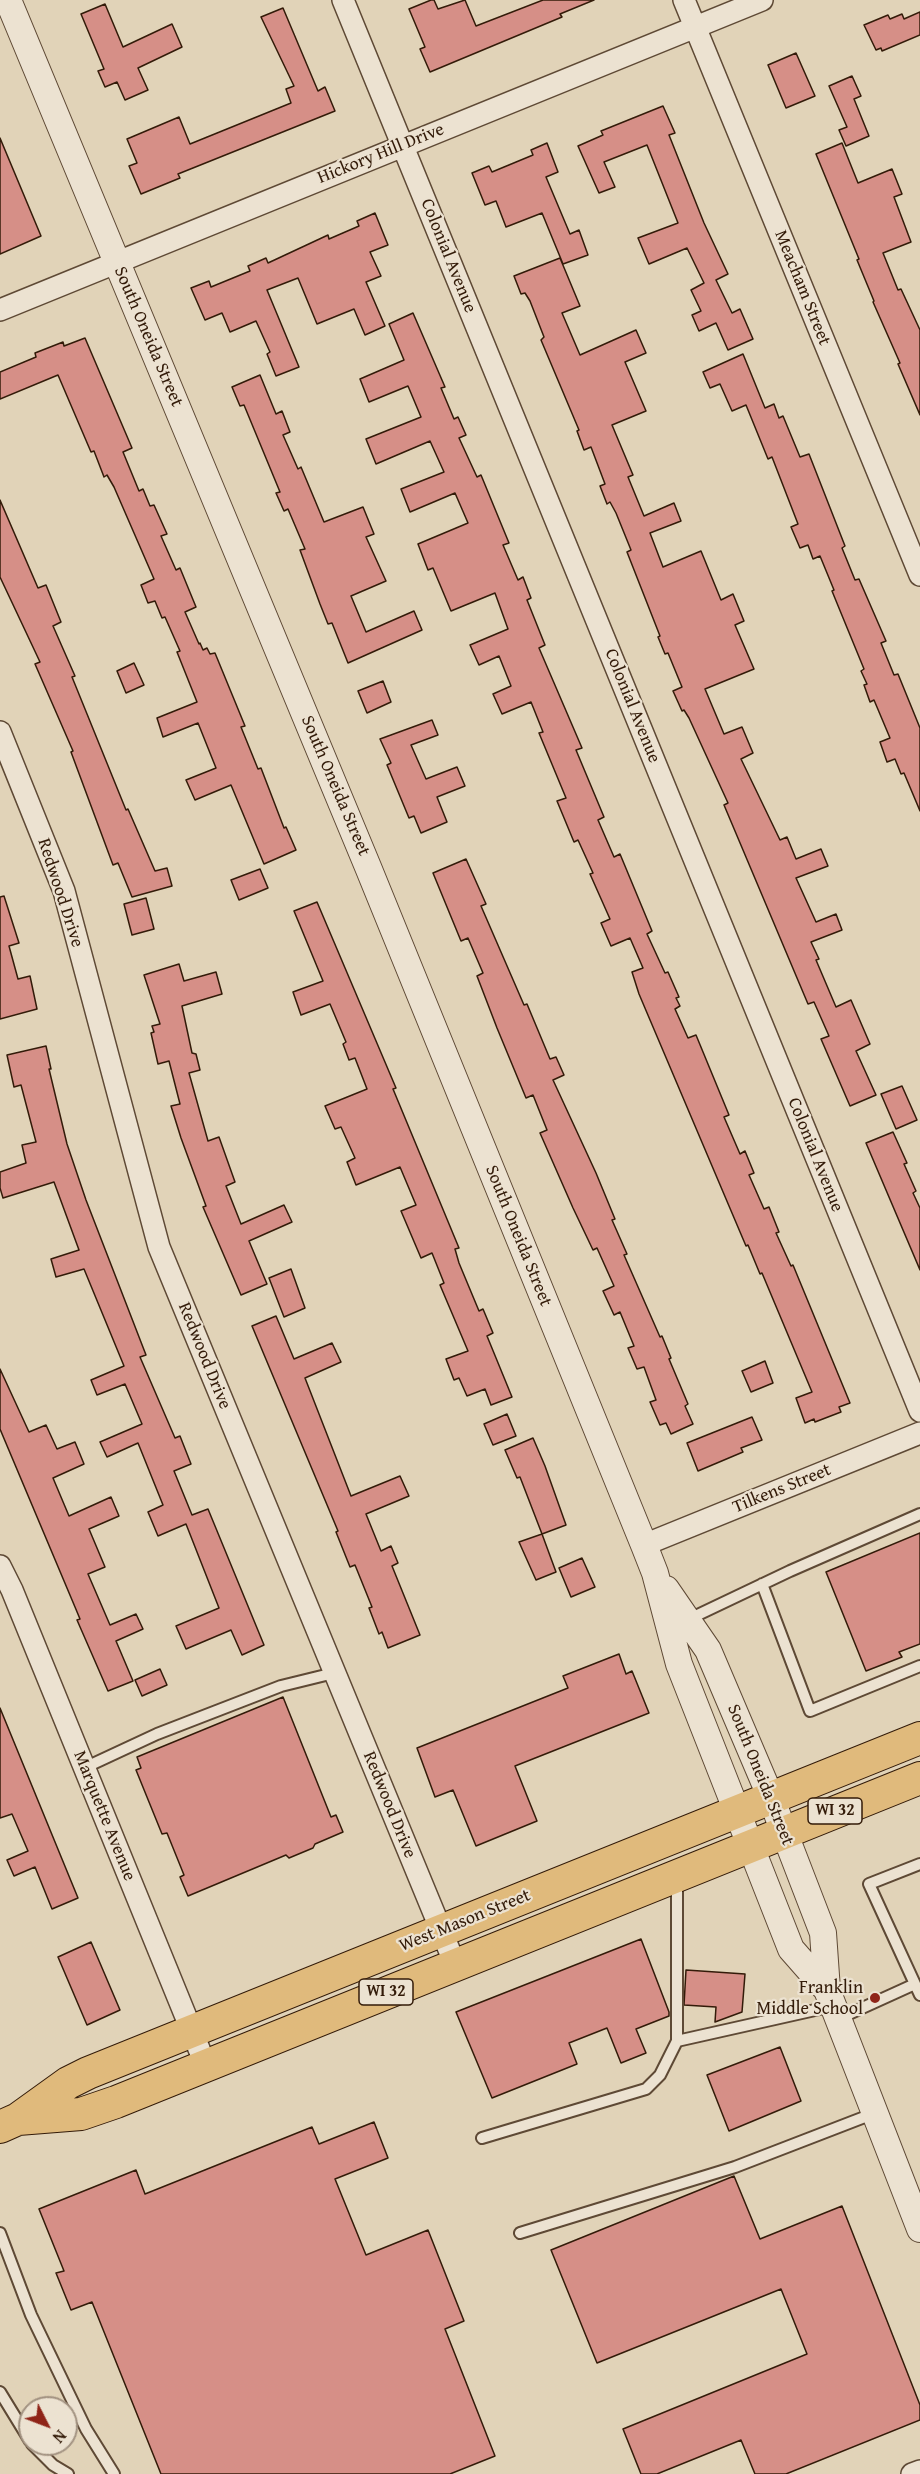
<!DOCTYPE html>
<html>
<head>
<meta charset="utf-8">
<style>
  body { margin:0 }
  #map { position:relative; width:920px; height:2474px; overflow:hidden; background:#e1d3b8; font-family:"Gentium Book Plus",serif }
  canvas { display:block }
  .north { position:absolute; left:18px; top:2396px; width:60px; height:60px; box-sizing:border-box; background:#ece2d1; border:2px solid #a29281; border-radius:50%; rotate:132deg; font-size:16px; font-weight:700; line-height:24px; text-align:center; color:#331b09 }
  .north::after { content:''; display:block; margin:auto; width:21px; height:27px; background:#8f2418; clip-path:polygon(50% 0,100% 100%,50% 72%,0 100%) }
</style>
</head>
<body>
<div id="map">
<canvas width="920" height="2474"></canvas>
<div class="north">N</div>
</div>
<script>
const g = document.querySelector('canvas').getContext('2d');
g.lineJoin = 'round';
function fill(path, color) { g.fillStyle = color; g.fill(path, 'evenodd'); }
const toPath = rows => new Path2D(rows.map(r => 'M' + r).join(''));
function stroke(path, color, width, dash) { g.strokeStyle = color; g.lineWidth = width; g.lineCap = dash ? 'butt' : 'round'; g.setLineDash(dash || []); g.stroke(path); }
function label(font, color, halo, rows, align = 'center') {
  g.font = font + ' "Gentium Book Plus",serif'; g.lineWidth = 4.5; g.setLineDash([]); g.textBaseline = 'middle'; g.strokeStyle = halo; g.fillStyle = color; for (const [text, x, y, turn = 0] of rows) {
    g.save(); g.translate(x, y); g.rotate((+turn || 0) * Math.PI / 180); g.textAlign = isNaN(turn) ? turn : align; if (halo) g.strokeText(text, 0, 0); g.fillText(text, 0, 0); g.restore();
  }
}
const building = toPath([
  [431,0,434,0,438,9,465,0,476,26,543,0,594,0,560,14,562,17,430,72,420,49,425,47,409,9,431,0],
  [105,4,123,47,172,24,182,47,138,68,148,90,125,100,117,82,105,87,98,71,104,69,81,14,105,4],
  [283,8,318,91,325,87,335,111,178,174,180,178,141,194,129,166,137,163,127,139,179,117,190,144,291,103,286,89,294,86,261,17,283,8],
  [920,12,920,35,882,51,881,48,876,50,864,25,888,15,890,19,902,14,904,19,920,12],
  [796,53,815,96,786,108,768,65,796,53],
  [852,76,861,96,854,99,869,136,846,146,839,130,847,127,829,86,852,76],
  [663,106,675,133,669,135,704,223,728,274,716,280,732,313,740,309,753,339,728,350,716,323,699,331,692,315,701,311,691,290,704,283,687,248,649,264,638,238,678,223,647,145,604,162,615,187,599,193,578,146,603,135,601,131,663,106],
  [0,138,41,236,0,254,0,138],
  [547,143,558,172,546,177,570,234,579,230,588,255,563,264,542,213,506,227,496,201,485,205,472,173,489,166,492,172,533,155,531,150,547,143],
  [842,143,858,183,892,169,902,194,894,197,911,242,883,253,898,290,901,289,920,330,920,415,898,364,900,363,873,302,874,301,857,260,859,259,816,154,842,143],
  [375,213,388,245,370,252,381,276,366,282,385,326,365,335,354,309,317,324,298,278,267,290,299,367,276,376,267,354,270,352,256,321,230,332,222,313,205,320,191,288,209,281,211,287,250,271,248,266,266,258,268,263,328,235,329,239,359,226,357,221,375,213],
  [560,258,580,306,562,313,580,355,636,330,646,353,625,362,646,411,612,425,633,475,628,477,644,516,674,503,681,521,650,533,663,567,701,551,721,600,733,594,744,621,735,625,754,669,705,689,724,734,742,727,753,753,741,759,780,840,787,837,796,859,821,849,828,866,796,878,816,922,836,914,842,930,811,942,819,959,816,960,836,1007,851,1000,870,1044,856,1051,876,1095,850,1106,821,1039,829,1036,814,1002,808,1004,724,805,728,803,689,718,684,710,682,711,673,691,682,687,668,653,665,654,658,637,660,636,627,552,631,550,616,513,610,502,607,504,600,486,605,484,591,447,584,450,577,431,579,430,541,340,544,337,530,301,525,293,521,294,514,276,560,258],
  [413,313,445,387,441,388,454,419,458,417,466,435,459,438,477,477,481,475,509,543,503,545,518,580,523,577,531,598,527,600,545,645,539,648,582,748,576,750,604,817,598,820,614,857,620,854,652,931,647,934,665,973,668,972,679,997,676,998,680,1006,675,1009,688,1038,696,1035,729,1115,724,1117,740,1154,745,1151,754,1173,749,1175,764,1209,769,1207,779,1232,776,1233,791,1266,793,1265,850,1403,839,1407,841,1412,815,1422,814,1419,805,1423,796,1398,812,1392,762,1273,760,1274,748,1245,746,1246,639,994,632,972,643,968,630,938,611,946,601,923,610,919,590,874,593,873,578,840,574,842,557,801,566,798,539,733,543,732,531,702,502,714,493,694,511,686,499,656,479,665,470,645,508,629,495,593,451,611,433,568,428,570,418,544,468,523,455,493,410,512,401,489,444,472,430,441,376,464,366,439,421,417,408,386,369,402,360,379,404,360,389,324,413,313],
  [85,338,132,448,123,452,139,491,143,489,150,506,154,505,167,534,161,536,176,570,180,568,196,607,185,612,199,644,200,643,203,650,207,648,210,654,215,653,245,726,241,727,258,769,261,768,284,828,286,827,296,850,264,864,231,785,195,800,186,780,216,768,198,723,163,737,157,718,197,702,177,652,180,651,165,617,162,618,155,601,148,603,141,585,154,579,114,487,107,475,104,477,94,451,91,452,58,375,0,399,0,372,36,357,35,353,63,342,64,346,85,338],
  [743,354,765,408,774,404,779,418,783,416,800,457,809,454,845,546,842,548,855,580,859,579,886,641,881,643,894,675,898,674,920,728,920,811,904,773,901,774,895,759,887,762,880,742,890,738,874,700,870,702,864,685,867,684,861,671,864,669,841,613,832,591,834,590,820,556,813,559,808,545,800,548,791,527,798,524,772,457,768,459,746,405,732,411,720,384,710,388,703,372,743,354],
  [260,375,276,414,282,411,290,432,283,435,298,469,301,467,324,522,363,507,374,534,366,537,386,581,351,596,366,632,414,611,422,630,348,663,332,623,328,624,320,604,300,550,305,549,288,509,284,511,276,493,280,492,244,405,240,406,232,387,260,375],
  [0,500,38,588,46,585,61,622,53,626,75,676,72,677,126,810,128,809,155,871,167,868,172,886,132,897,118,863,113,865,71,752,73,751,35,664,40,662,0,577,0,500],
  [134,663,144,685,126,693,117,671,134,663],
  [383,681,391,702,367,713,358,691,383,681],
  [432,720,438,735,411,745,426,779,457,767,465,786,437,797,447,822,421,833,414,816,409,818,387,765,391,763,380,739,432,720],
  [466,859,486,904,481,906,524,1005,527,1004,550,1059,556,1057,564,1075,553,1080,596,1173,615,1219,612,1220,627,1254,624,1255,660,1337,662,1336,671,1358,669,1359,688,1404,685,1406,693,1424,671,1434,666,1423,660,1425,650,1402,656,1400,644,1367,637,1369,628,1348,634,1346,620,1312,614,1315,603,1291,614,1286,597,1248,593,1250,573,1208,540,1133,547,1130,533,1095,526,1098,497,1028,477,976,483,973,468,938,461,941,433,873,466,859],
  [260,869,268,888,239,900,231,880,260,869],
  [4,896,19,943,9,946,18,979,30,976,37,1009,0,1019,0,897,4,896],
  [146,898,154,929,132,935,124,904,146,898],
  [317,902,396,1088,393,1089,459,1248,455,1249,459,1263,479,1311,483,1309,493,1333,487,1336,512,1397,491,1405,485,1389,467,1396,459,1378,454,1380,446,1359,468,1351,440,1285,444,1283,432,1253,421,1258,401,1211,416,1205,400,1167,356,1185,347,1162,355,1158,341,1127,335,1129,325,1106,367,1089,355,1058,349,1060,343,1044,346,1042,330,1004,301,1015,293,992,323,981,294,911,317,902],
  [179,964,184,981,216,972,222,994,182,1006,192,1053,196,1054,200,1070,189,1073,208,1141,219,1137,235,1182,226,1186,241,1224,284,1205,292,1222,249,1241,267,1284,241,1295,203,1207,206,1206,181,1138,171,1106,180,1104,169,1061,158,1064,151,1033,154,1032,152,1026,160,1024,144,975,179,964],
  [46,1046,51,1069,49,1069,67,1144,86,1200,146,1355,140,1357,175,1438,180,1436,191,1464,174,1471,192,1515,208,1509,264,1645,242,1655,231,1630,186,1649,176,1626,219,1608,186,1524,158,1536,148,1512,163,1505,138,1443,107,1457,100,1442,142,1424,125,1384,97,1395,91,1380,124,1366,84,1269,56,1277,51,1259,79,1250,54,1182,3,1198,0,1188,0,1172,26,1163,22,1145,36,1142,21,1085,14,1087,7,1055,46,1046],
  [902,1086,917,1120,896,1129,881,1094,902,1086],
  [893,1132,907,1163,904,1164,916,1191,913,1193,920,1208,920,1270,866,1143,893,1132],
  [291,1269,305,1308,284,1317,269,1278,291,1269],
  [276,1316,294,1359,332,1343,341,1362,305,1378,351,1496,400,1476,409,1496,366,1514,381,1551,391,1546,398,1563,392,1566,420,1635,388,1648,382,1632,379,1634,369,1608,372,1607,355,1565,350,1567,336,1532,338,1531,252,1326,276,1316],
  [765,1361,773,1383,751,1392,742,1371,765,1361],
  [0,1369,29,1432,46,1425,57,1449,75,1442,84,1464,53,1478,69,1516,111,1497,119,1516,89,1529,105,1567,88,1574,110,1625,136,1614,143,1629,116,1641,133,1681,108,1691,77,1620,80,1619,75,1607,0,1429,0,1369],
  [507,1414,516,1436,493,1445,484,1424,507,1414],
  [752,1417,762,1440,741,1448,743,1452,698,1471,687,1443,752,1417],
  [533,1438,545,1466,566,1525,542,1534,520,1477,517,1478,505,1450,533,1438],
  [920,1533,920,1644,899,1652,902,1657,866,1671,826,1572,920,1533],
  [542,1534,556,1572,536,1580,519,1542,542,1534],
  [582,1558,595,1587,571,1597,559,1568,582,1558],
  [619,1654,626,1674,632,1671,649,1713,515,1766,537,1821,476,1846,453,1790,435,1797,417,1748,568,1688,563,1676,619,1654],
  [160,1669,167,1685,142,1696,135,1680,160,1669],
  [283,1697,331,1817,336,1815,343,1832,315,1844,313,1848,289,1858,286,1855,188,1896,180,1877,184,1875,167,1833,162,1834,136,1770,141,1768,137,1757,283,1697],
  [0,1708,78,1898,52,1909,35,1867,14,1876,7,1860,28,1851,12,1814,0,1818,0,1708],
  [641,1939,669,2012,669,2016,636,2029,646,2053,621,2063,607,2028,569,2043,577,2064,492,2098,456,2012,641,1939],
  [91,1942,120,2010,87,2025,58,1957,91,1942],
  [686,1970,745,1974,742,2012,715,2022,716,2007,684,2005,686,1970],
  [780,2047,801,2101,729,2131,707,2075,780,2047],
  [374,2122,388,2158,335,2179,366,2255,428,2230,464,2321,445,2329,495,2456,450,2474,161,2474,92,2302,71,2310,56,2273,64,2271,39,2209,136,2170,145,2194,312,2127,319,2144,374,2122],
  [734,2176,760,2239,842,2206,920,2405,920,2420,786,2474,755,2474,741,2440,657,2474,641,2474,623,2429,807,2354,781,2289,597,2363,551,2250,734,2176]
]);
const service = toPath([
  [762,1584,810,1711,920,1666],
  [687,1620,790,1571,920,1514],
  [84,1768,157,1734,281,1686,334,1673],
  [920,1864,869,1884,920,1995],
  [838,2019,915,1984],
  [677,2041,833,2006],
  [482,2138,646,2089,660,2075,677,2041,677,1881],
  [0,2233,31,2315,86,2429,114,2474],
  [520,2233,735,2167,875,2113],
  [0,2392,30,2441],
  [32,2444,53,2465,68,2474]
]);
const minor = toPath([
  [343,0,920,1411],
  [684,0,920,575],
  [0,310,762,0],
  [0,732,64,891,159,1247,455,1964],
  [644,1545,920,1433],
  [0,1566,12,1590,206,2066],
  [912,2474,920,2471]
]);
const tertiary = toPath([
  [8,0,368,867,644,1545,655,1573,679,1664,791,1949,827,1990],
  [666,1589,708,1650,771,1798,823,1933,827,1990,920,2229]
]);
const primary = toPath([
  [18,2119,81,2114,116,2102,920,1778],
  [0,2127,18,2119,68,2083,88,2073,920,1738]
]);
const markers = [
  [875,1998,6,"#8f2418"]
];
const shields = [
  [835,1811,54],
  [386,1992,54]
];
const shieldNames = [
  ["WI 32",835,1811],
  ["WI 32",386,1992]
];
const streetNames = [
  ["Hickory Hill Drive",381,154,-22],
  ["Colonial Avenue",448,256,68],
  ["Meacham Street",802,288,68],
  ["South Oneida Street",148,337,67],
  ["Colonial Avenue",632,706,68],
  ["South Oneida Street",335,786,67],
  ["Redwood Drive",60,893,72],
  ["Colonial Avenue",815,1155,68],
  ["South Oneida Street",518,1236,68],
  ["Redwood Drive",204,1356,68],
  ["Tilkens Street",782,1489,-22],
  ["South Oneida Street",760,1775,68],
  ["Redwood Drive",389,1805,68],
  ["Marquette Avenue",104,1816,68],
  ["West Mason Street",465,1921,-22]
];
const poiNames = [
  ["Franklin",863,1988],
  ["Middle School",863,2009]
];
fill(building, '#d68f87');
stroke(building, '#331b09', 1.5);
stroke(service, '#5e4935', 14);
stroke(minor, '#5e4935', 24);
stroke(tertiary, '#5e4935', 28);
stroke(primary, '#331b09', 34);
stroke(service, '#ece2d1', 10);
stroke(minor, '#ece2d1', 21);
stroke(tertiary, '#ece2d1', 26);
stroke(primary, '#e0ba7c', 32);
for (const [x, y, r, color] of markers) { const dot = new Path2D(); dot.arc(x, y, r, 0, 2 * Math.PI); g.fillStyle = color; g.fill(dot); stroke(dot, '#ece2d1', 2); }
for (const [x, y, w] of shields) { const box = new Path2D(); box.roundRect(x - w / 2, y - 13, w, 26, 4.5); g.fillStyle = '#ece2d1'; g.fill(box); stroke(box, '#331b09', 1.5); }
label('bold 16px', '#331b09', null, shieldNames);
label('18px', '#331b09', '#ece2d1', streetNames);
label('18px', '#331b09', '#ece2d1', poiNames, 'right');
</script>
</body>
</html>
